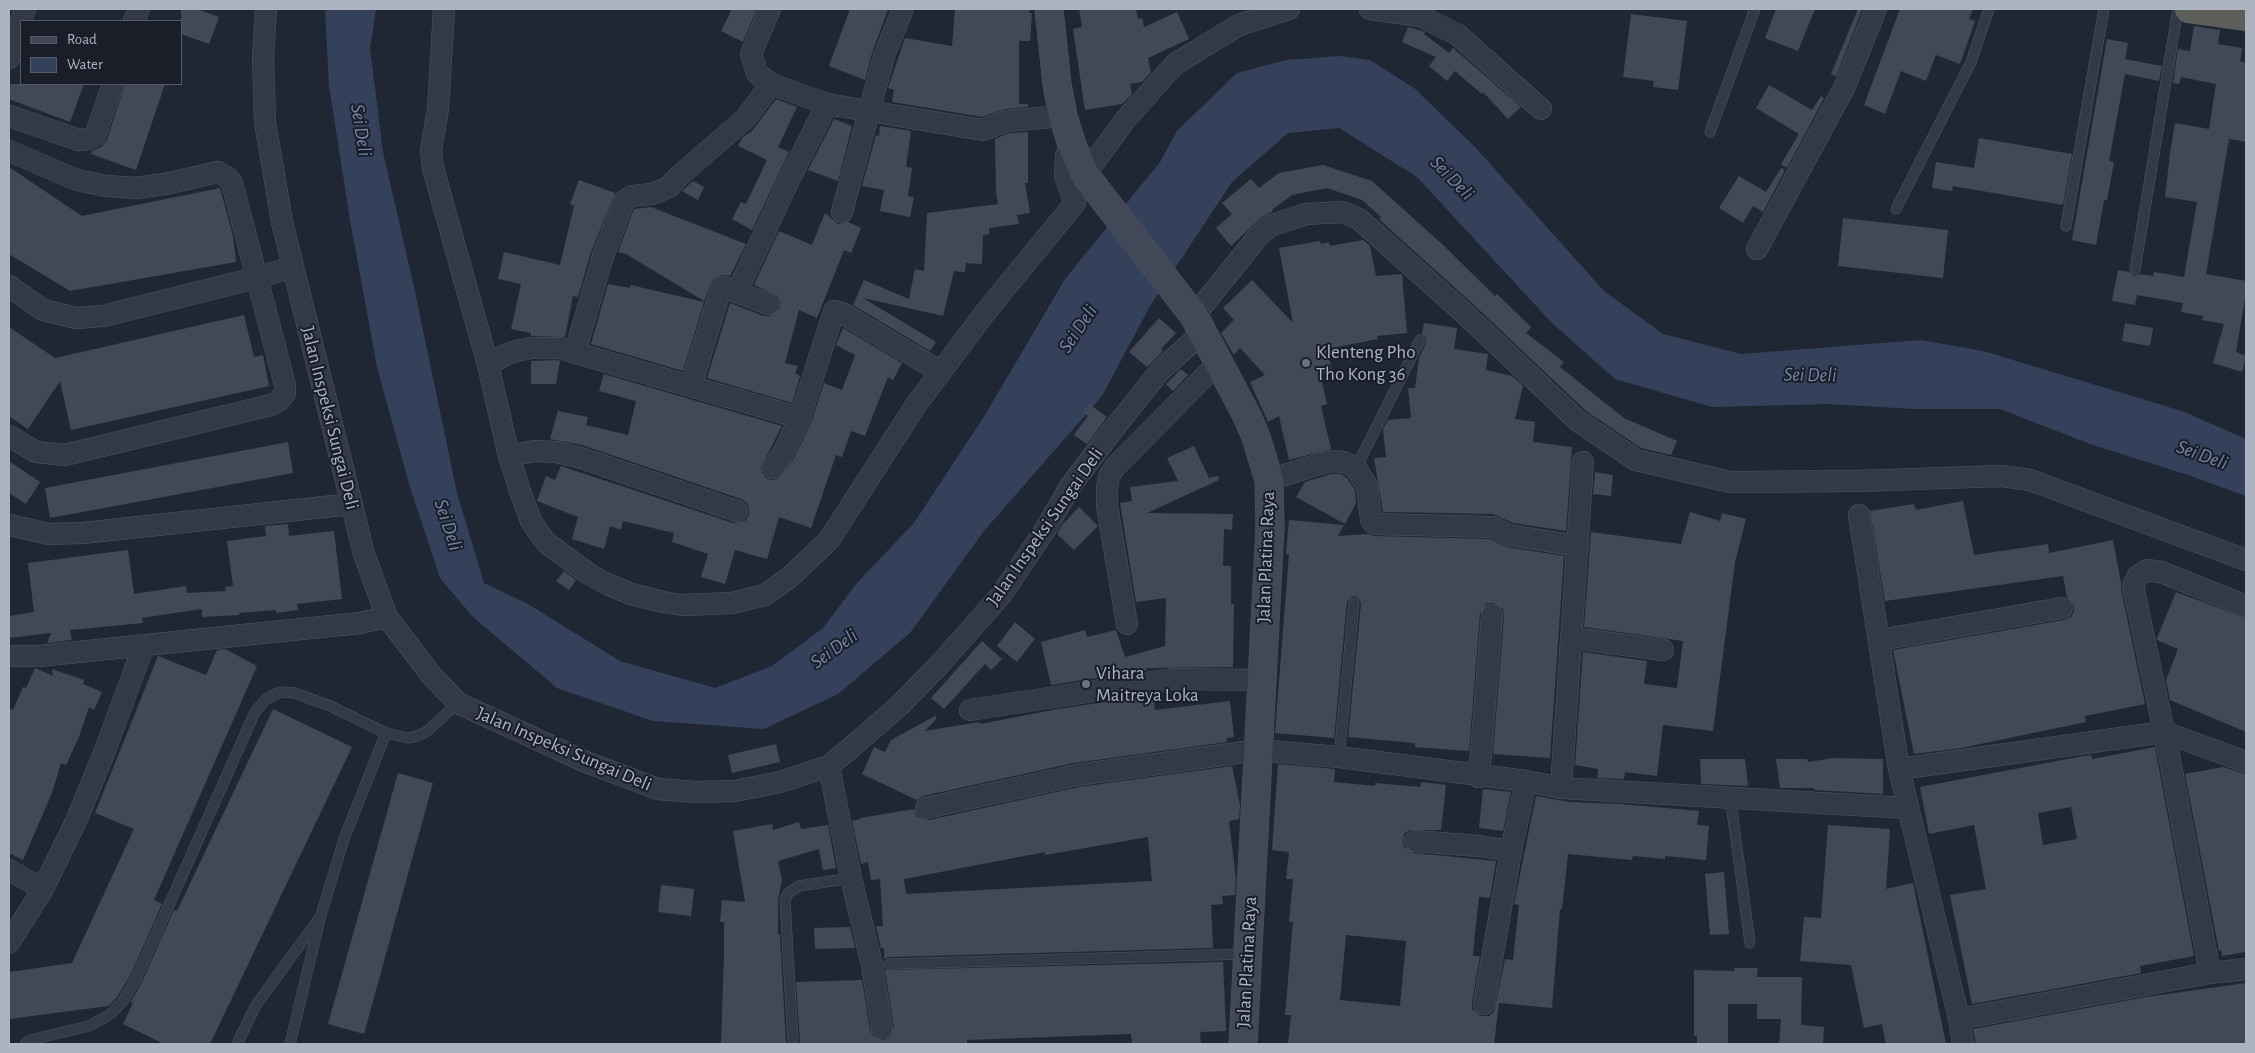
<!DOCTYPE html>
<html>
<head>
<meta charset="utf-8">
<style>
  body { margin:0 }
  #map { position:relative; width:2255px; height:1053px; overflow:hidden; background:#202734; font-family:"Alegreya Sans",sans-serif }
  canvas { display:block }
  .frame { position:absolute; inset:0; border:10px solid #adb3c2; pointer-events:none }
  .legend { position:absolute; left:20px; top:20px; width:162px; height:65px; box-sizing:border-box; background:#191e29; border:1px solid #545a66; margin:0; padding:6px 9px; list-style:none; font-size:15px; color:#adb3c2 }
  .legend li { display:flex; align-items:center; gap:10px; height:25px }
  .legend b { width:25px; border:1px solid #545a66 }
</style>
</head>
<body>
<div id="map">
<canvas width="2255" height="1053"></canvas>
<div class="frame"></div>
<ul class="legend">
<li><b style="height:6px;background:#414857"></b>Road</li>
<li><b style="height:14px;background:#35405a"></b>Water</li>
</ul>
</div>
<script>
const g = document.querySelector('canvas').getContext('2d');
g.lineJoin = 'round';
function fill(path, color) { g.fillStyle = color; g.fill(path, 'evenodd'); }
const toPath = rows => new Path2D(rows.map(r => 'M' + r).join(''));
function stroke(path, color, width, dash) { g.strokeStyle = color; g.lineWidth = width; g.lineCap = dash ? 'butt' : 'round'; g.setLineDash(dash || []); g.stroke(path); }
function label(font, color, halo, rows, align = 'center') {
  g.font = font + ' "Alegreya Sans",sans-serif'; g.lineWidth = 4; g.setLineDash([]); g.textBaseline = 'middle'; g.strokeStyle = halo; g.fillStyle = color; for (const [text, x, y, turn = 0] of rows) {
    g.save(); g.translate(x, y); g.rotate((+turn || 0) * Math.PI / 180); g.textAlign = isNaN(turn) ? turn : align; if (halo) g.strokeText(text, 0, 0); g.fillText(text, 0, 0); g.restore();
  }
}
const water = toPath([
  [325,9,376,9,370,48,383,152,414,287,457,493,484,583,528,604,620,661,715,688,772,666,823,628,857,583,914,523,985,415,1065,279,1160,162,1177,131,1237,73,1286,60,1340,56,1370,60,1414,88,1475,147,1604,291,1663,334,1741,354,1921,340,1983,351,2182,411,2246,439,2246,496,2188,475,2090,444,2000,409,1914,409,1828,404,1712,407,1615,379,1551,322,1417,177,1339,128,1288,133,1232,182,1150,306,1102,396,984,531,910,633,838,694,764,729,653,721,557,688,473,617,440,578,409,484,377,367,350,220,329,86]
]);
const building = toPath([
  [181,9,197,9,219,17,209,44,181,34],
  [732,9,757,9,743,42,721,31],
  [850,9,888,9,872,53,865,80,829,66],
  [955,9,1030,9,1029,13,1032,13,1030,41,1019,41,1019,104,1028,104,1028,107,1005,109,982,117,892,102,894,90,888,88,905,38,952,46],
  [1079,9,1136,9,1138,19,1142,18,1144,27,1177,12,1189,39,1148,58,1151,72,1142,82,1130,84,1132,94,1122,104,1085,110,1073,29,1082,27],
  [1776,9,1815,9,1798,51,1765,38],
  [1858,9,1862,10,1836,76,1831,74],
  [1900,9,1973,9,1969,19,1975,21,1960,64,1936,55,1926,81,1901,71,1885,114,1864,105],
  [1631,14,1687,21,1678,90,1653,87,1654,81,1623,77],
  [2194,26,2220,30,2218,44,2242,48,2240,61,2246,63,2246,142,2229,139,2206,274,2246,281,2246,292,2236,352,2246,356,2242,372,2213,363,2224,324,2202,320,2203,316,2181,312,2183,303,2137,295,2135,305,2112,301,2118,270,2129,272,2134,276,2139,274,2153,276,2154,272,2184,277,2197,202,2165,197,2170,153,2175,123,2209,129,2216,84,2181,77,2179,84,2173,83,2178,49,2190,51],
  [1408,27,1425,32,1424,34,1449,53,1453,48,1521,107,1508,119,1483,92,1482,94,1455,71,1447,81,1429,66,1436,57,1402,42],
  [2107,39,2128,43,2125,59,2162,66,2159,81,2125,74,2109,161,2114,162,2107,200,2104,200,2096,245,2072,240],
  [9,84,84,84,70,122,9,99],
  [125,84,165,84,136,170,91,154,92,151,101,147,107,140],
  [1769,85,1812,110,1821,96,1824,98,1787,168,1781,164,1799,134,1756,108],
  [776,99,797,107,778,147,789,152,752,230,732,219,741,202,746,204,767,160,738,146,743,137,752,131],
  [834,119,852,126,838,181,808,170],
  [880,126,911,131,906,167,912,168,908,196,914,197,910,217,880,211,884,190,862,186,876,135,879,136],
  [1028,132,1028,183,1025,183,1030,213,1017,215,1019,224,989,228,989,234,983,235,982,264,966,263,965,272,954,271,943,316,863,298,936,342,930,351,853,305,864,280,909,299,915,269,924,271,927,213,998,204,996,191,995,139,1009,133],
  [1979,138,2072,154,2063,205,1953,186,1952,191,1932,188,1936,162,1974,168],
  [1323,165,1372,181,1443,245,1495,296,1497,294,1531,327,1526,333,1564,362,1560,367,1624,418,1677,441,1671,455,1641,448,1586,411,1474,305,1394,233,1379,219,1381,217,1362,200,1327,188,1292,195,1273,209,1272,212,1262,217,1231,246,1216,228,1232,214,1222,203,1251,179,1259,188,1279,173],
  [9,167,82,216,220,188,233,236,236,262,70,291,9,254],
  [1781,168,1785,170,1763,212,1753,206,1743,223,1719,208,1739,176,1766,192],
  [579,180,615,193,591,252,578,297,573,296,565,337,531,336,531,333,511,329,521,284,498,279,504,252,560,265,574,206,570,204],
  [693,181,704,187,698,200,682,191],
  [651,207,746,244,730,276,722,275,712,280,704,301,626,254,618,252,634,209],
  [825,213,838,224,848,222,861,228,851,253,844,250,817,318,799,310,785,363,798,366,795,373,800,376,792,403,707,378,730,303,764,316,770,316,779,309,780,302,777,296,754,285,779,231,812,245],
  [1843,218,1948,230,1943,278,1838,266],
  [1363,240,1370,246,1376,276,1402,274,1407,333,1377,336,1378,339,1327,349,1332,372,1320,374,1327,404,1321,406,1331,449,1289,460,1279,416,1268,422,1250,382,1265,375,1240,348,1234,355,1221,333,1234,320,1223,308,1252,280,1293,323,1279,248,1320,241,1321,244,1329,242,1330,246],
  [608,284,630,288,631,285,704,302,683,371,591,344],
  [244,315,254,357,263,355,269,386,71,430,60,381,28,429,9,416,9,327,55,358],
  [1159,318,1176,333,1161,349,1163,351,1147,367,1129,352],
  [1424,323,1457,328,1454,349,1488,354,1486,370,1512,376,1523,386,1515,419,1535,422,1533,442,1572,447,1566,531,1513,523,1493,514,1383,512,1374,458,1386,457,1383,429,1388,420,1411,418,1408,388,1415,388,1419,358,1426,343,1426,337,1422,334],
  [2125,323,2153,328,2150,346,2122,341],
  [843,328,902,363,893,380,888,377,865,436,851,431,842,457,836,455,811,528,779,517,767,559,735,550,725,584,701,577,708,554,672,542,674,533,623,521,621,530,610,526,604,549,572,539,578,517,537,501,546,476,555,480,561,466,733,523,745,521,749,515,749,509,747,503,741,499,582,445,550,439,558,411,588,417,586,425,628,435,636,401,599,391,604,374,782,426,761,467,762,473,766,478,772,480,778,479,794,458,811,423,824,383,842,390,855,355,836,345],
  [557,360,560,361,556,384,531,384,531,361],
  [1181,369,1188,375,1173,391,1166,384],
  [1089,404,1107,417,1087,444,1074,435,1088,416,1083,411],
  [288,442,293,473,50,518,45,488],
  [1194,446,1209,478,1218,476,1219,480,1147,513,1233,514,1232,530,1224,529,1223,566,1231,566,1231,604,1234,604,1233,667,1146,668,1147,670,1051,685,1041,642,1085,630,1087,637,1116,630,1125,657,1165,646,1166,598,1136,602,1120,503,1132,501,1130,487,1178,481,1167,458],
  [9,461,40,482,26,504,9,493],
  [1595,472,1613,475,1611,496,1593,494],
  [1331,474,1341,474,1347,478,1355,490,1356,503,1345,524,1296,497,1305,482],
  [1963,501,1974,555,2048,544,2049,553,2113,540,2121,583,2121,589,2145,704,2085,716,2086,722,1961,748,1914,754,1893,650,2064,620,2071,617,2074,612,2074,605,2067,597,2063,576,1885,601,1870,511,1914,504,1916,510],
  [1079,507,1098,526,1074,550,1057,534,1062,525],
  [1690,512,1720,521,1722,513,1746,519,1735,562,1713,731,1663,725,1657,776,1625,772,1624,779,1597,778,1598,769,1575,765,1583,652,1647,661,1644,684,1677,688,1683,641,1584,627,1591,532,1681,544],
  [1289,520,1344,525,1338,536,1367,534,1374,536,1490,539,1507,547,1564,556,1550,758,1493,754,1504,616,1503,609,1493,603,1486,604,1480,614,1469,751,1415,747,1415,743,1348,737,1361,604,1360,600,1355,596,1351,597,1347,602,1334,738,1275,733,1289,554,1286,554],
  [288,524,289,536,334,531,342,599,297,604,298,610,276,613,276,610,239,613,239,615,202,617,202,609,142,618,143,623,70,630,72,640,47,643,51,633,9,638,9,616,34,612,28,563,128,550,134,594,186,586,187,593,226,591,225,587,233,586,227,541,266,536,265,526],
  [564,571,576,580,569,590,556,581],
  [2176,592,2246,618,2246,732,2170,700,2166,680,2178,649,2157,640,2157,638],
  [1015,622,1035,639,1017,662,997,646],
  [982,641,1002,659,991,670,985,664,944,709,931,698],
  [225,649,257,666,154,900,162,904,130,976,117,997,109,1006,9,1019,9,972,72,963,134,829,95,813,158,656,206,675,217,650],
  [35,668,53,676,52,669,84,680,83,684,102,692,94,710,89,707,79,737,66,765,61,763,52,793,23,860,9,853,9,708,13,710,23,687,26,688],
  [1153,695,1155,710,1230,701,1234,737,1227,738,1227,742,1074,763,923,796,917,800,862,774,874,747,885,752,891,740,935,716,937,718,925,731,979,722,980,724,1058,709],
  [273,709,352,747,210,1044,164,1044,123,1024,133,1003,130,1003,142,982,174,910,177,911],
  [776,744,780,762,732,773,728,755],
  [2155,747,2194,956,2140,966,2141,973,1972,1004,1950,895,1986,889,1974,825,1929,834,1920,787,2078,757,2091,755,2092,759],
  [2071,807,2077,839,2043,845,2038,813],
  [1833,758,1883,759,1883,794,1815,790,1814,788,1780,788,1776,759,1807,759,1808,762],
  [1700,759,1745,759,1748,786,1701,784],
  [1278,764,1335,769,1334,782,1375,786,1375,783,1420,787,1421,782,1446,785,1441,830,1410,830,1404,834,1403,841,1404,847,1414,853,1496,861,1490,898,1479,897,1475,933,1473,956,1480,956,1472,1002,1472,1009,1481,1016,1489,1016,1494,1012,1505,959,1513,960,1519,905,1514,904,1536,796,1570,802,1621,804,1699,811,1697,825,1709,826,1706,860,1665,856,1665,859,1633,856,1632,860,1568,854,1562,909,1560,909,1552,1008,1499,1003,1494,1044,1288,1044,1291,1015,1285,1015,1293,922,1289,922,1293,879,1286,879,1289,852,1272,850],
  [1346,935,1406,941,1400,1006,1340,1000],
  [1232,766,1240,805,1239,819,1229,821,1236,880,1235,895,1222,896,1223,904,1211,905,1213,948,889,957,884,959,884,948,881,948,876,926,883,926,880,879,871,880,868,862,861,864,852,821,861,819,860,818,914,809,917,817,929,820,1079,787],
  [1148,837,1152,881,906,894,904,879,1045,852,1045,855],
  [2223,767,2245,774,2246,782,2246,952,2222,956,2221,950,2219,951,2185,774],
  [398,773,433,783,364,1034,328,1024],
  [1483,789,1511,792,1503,831,1479,828],
  [799,822,801,829,828,825,836,868,823,870,819,849,778,861,782,880,778,900,778,934,780,935,786,1044,721,1044,724,956,724,922,720,922,722,900,745,902,733,831,772,824,773,830],
  [1828,825,1890,829,1886,889,1913,883,1946,1044,1886,1044,1882,1024,1864,1028,1851,965,1800,961,1804,917,1821,918],
  [1724,872,1729,934,1710,935,1705,874],
  [661,885,694,889,691,916,658,912],
  [850,927,855,948,815,949,814,928],
  [1223,962,1226,1031,1200,1032,1201,1044,1132,1044,1131,1034,967,1040,967,1044,800,1044,796,982,862,980,870,1030,873,1036,883,1040,890,1037,894,1027,885,970],
  [1734,968,1758,968,1757,977,1802,977,1801,1025,1824,1027,1823,1044,1779,1044,1781,1019,1757,1019,1757,1004,1728,1004,1728,1044,1697,1044,1697,1036,1694,1036,1694,970,1734,971],
  [2246,983,2246,1044,1976,1044,1973,1029,2146,997]
]);
const service = toPath([
  [1710,132,1755,9],
  [1896,209,1971,62,1989,9],
  [2066,226,2104,9],
  [2135,269,2178,9],
  [1356,468,1420,340],
  [1339,757,1354,603],
  [1730,796,1750,943],
  [889,964,1247,954],
  [25,1044,30,1040,89,1026,111,1014,123,1001,136,979,255,712,266,699,280,692,295,693,330,706,386,733,408,738,414,737,426,732,458,703],
  [237,1044,256,1005,318,920],
  [290,1044,321,915,344,839,386,733],
  [793,1044,785,900,788,893,799,886,851,878]
]);
const minor = toPath([
  [266,9,263,57,265,122,282,222,364,554,387,617,432,676,458,703,586,762,658,789,696,792,735,791,780,782,829,766,854,745,899,706,939,665,1001,595,1045,530,1071,485,1112,431,1160,371,1202,333],
  [444,9,438,109,431,150,433,168,488,365,509,456,520,491,531,521,539,533,548,544,589,574,607,584,631,594,663,602,682,605,732,603,765,595,790,577,829,540,916,405,988,309,1075,203,1065,176,1066,156,1072,145],
  [770,9,751,54,757,73,771,84,827,104,983,130,1006,121,1063,116],
  [1370,9,1420,16,1458,35,1541,109],
  [134,21,139,9],
  [9,58,25,9],
  [9,116,79,140,89,139,95,136,113,84],
  [9,151,77,180,106,186,136,188,165,184,218,172,227,177,232,183,285,385,285,393,279,401,271,405,65,455,36,452,9,436],
  [1085,175,1125,120,1175,64,1239,25,1289,9],
  [842,212,884,56,903,9],
  [1757,249,1844,88,1876,9],
  [9,286,43,310,76,318,103,316,256,278,293,267],
  [737,292,787,184,827,104],
  [1194,316,1257,238,1270,226,1306,214,1343,212,1359,219,1465,314,1578,421,1636,460,1730,482,1857,481,2002,476,2030,480,2246,560],
  [575,352,603,256,624,201,632,196,652,194,669,187,679,176,746,118,771,84],
  [488,365,503,356,516,351,531,348,559,348,800,418,784,451,773,468],
  [691,386,721,288,723,287,768,304],
  [800,418,834,311,842,313,941,372],
  [509,456,534,451,556,452,578,457,737,511],
  [1269,480,1329,461,1344,462,1356,468,1367,486,1371,520,1374,524,1493,527,1509,535,1578,546],
  [1859,515,1899,769],
  [9,525,49,534,83,533,352,504],
  [1127,624,1107,506,1107,490,1109,476,1115,467,1218,363],
  [1572,638,1663,650],
  [1880,640,2062,608],
  [9,656,39,656,360,623,387,617],
  [970,710,1172,679,1261,680],
  [829,766,851,878,872,965,882,1028],
  [1479,777,1492,615],
  [1561,788,1583,462],
  [926,808,1077,775,1258,750,1339,757,1526,781,1561,788,1907,808],
  [1415,841,1479,846,1511,851],
  [9,870,43,889],
  [9,943,43,889,77,819,104,753,144,645],
  [2210,973,2169,755,2133,586,2138,576,2147,570,2161,572,2246,606],
  [1484,1004,1511,851,1526,781],
  [1959,1019,2210,973,2246,969],
  [1963,1044,1959,1019,1899,769,2164,732,2246,762]
]);
const secondary = toPath([
  [1049,9,1057,84,1063,116,1072,145,1085,175,1194,316,1247,416,1256,437,1269,480,1270,527,1243,1044]
]);
const trunk = toPath([
  [2189,9,2246,17]
]);
const markers = [
  [1306,363,5,"#6b7280"],
  [1086,684,5,"#6b7280"]
];
const poiNames = [
  ["Klenteng Pho",1316,352],
  ["Tho Kong 36",1316,374],
  ["Vihara",1096,673],
  ["Maitreya Loka",1096,695]
];
const streetNames = [
  ["Jalan Inspeksi Sungai Deli",330,418,76],
  ["Jalan Inspeksi Sungai Deli",1045,527,-55],
  ["Jalan Platina Raya",1266,557,-88],
  ["Jalan Inspeksi Sungai Deli",564,749,23],
  ["Jalan Platina Raya",1247,962,-87]
];
const waterNames = [
  ["Sei Deli",361,130,81],
  ["Sei Deli",1452,178,46],
  ["Sei Deli",1078,329,-56],
  ["Sei Deli",1810,375,1],
  ["Sei Deli",2202,455,20],
  ["Sei Deli",448,525,72],
  ["Sei Deli",834,649,-36]
];
fill(water, '#35405a');
fill(building, '#414959');
stroke(service, '#515663', 11);
stroke(minor, '#515663', 22);
stroke(secondary, '#515663', 29);
stroke(trunk, '#3e434f', 29);
stroke(service, '#333945', 10);
stroke(minor, '#333945', 21);
stroke(secondary, '#414857', 28);
stroke(trunk, '#5e5e5b', 28);
for (const [x, y, r, color] of markers) { const dot = new Path2D(); dot.arc(x, y, r, 0, 2 * Math.PI); g.fillStyle = color; g.fill(dot); stroke(dot, '#191e29', 2); }
label('19px', '#adb3c2', '#191e29', poiNames, 'left');
label('19px', '#adb3c2', '#191e29', streetNames);
label('italic 20px', '#7787a9', '#191e29', waterNames);
</script>
</body>
</html>
